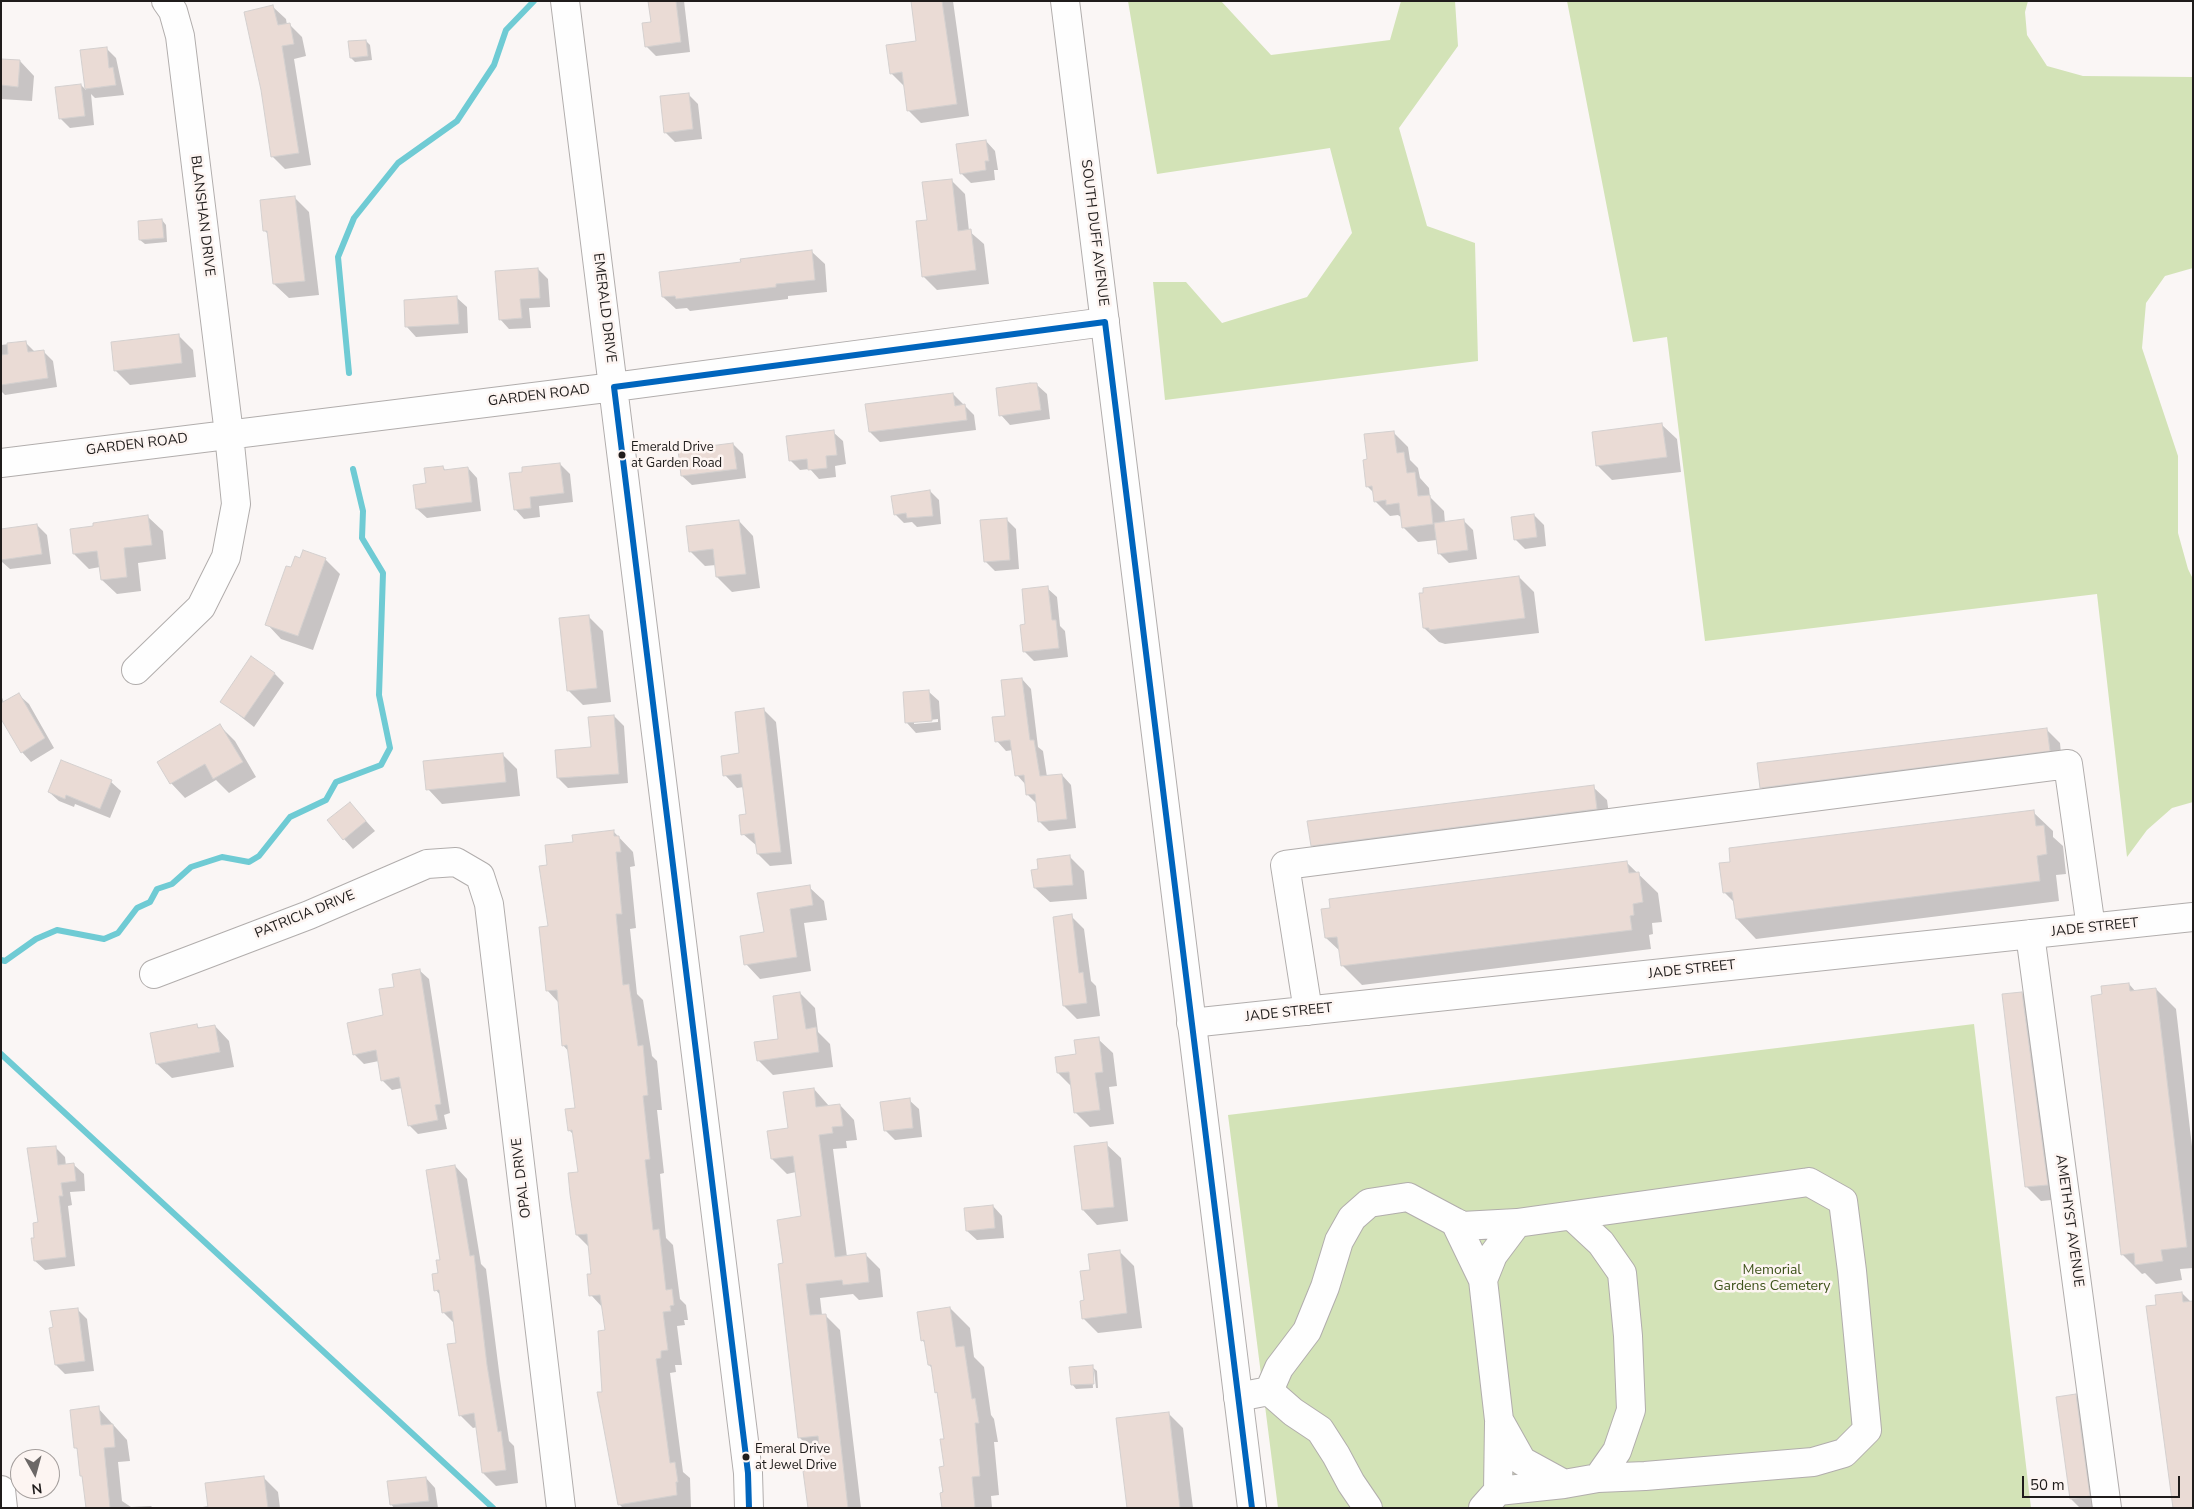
<!DOCTYPE html>
<html>
<head>
<meta charset="utf-8">
<style>
  body { margin:0 }
  #map { position:relative; width:2194px; height:1509px; overflow:hidden; background:#faf6f5; font-family:"Nunito Sans",sans-serif }
  canvas { display:block }
  .frame { position:absolute; inset:0; border:2px solid #1f1c1b; pointer-events:none }
  .north { position:absolute; left:10px; top:1449px; width:50px; height:50px; box-sizing:border-box; background:#fdf5f2; border:1px solid #a49e9c; border-radius:50%; rotate:173deg; font-size:14px; font-weight:700; line-height:20px; text-align:center; color:#1f1c1b }
  .north::after { content:''; display:block; margin:auto; width:18px; height:22px; background:#6c6867; clip-path:polygon(50% 0,100% 100%,50% 72%,0 100%) }
  .scale { position:absolute; left:2022px; top:1476px; width:158px; height:22px; box-sizing:border-box; border:2px solid #1f1c1b; border-top:0; padding-left:6px; font-size:15px; line-height:18px; white-space:nowrap; color:#1f1c1b; -webkit-text-stroke:4px #fdf5f2; paint-order:stroke }
</style>
</head>
<body>
<div id="map">
<canvas width="2194" height="1509"></canvas>
<div class="frame"></div>
<div class="north">N</div>
<div class="scale">50 m</div>
</div>
<script>
const g = document.querySelector('canvas').getContext('2d');
g.lineJoin = 'round';
function fill(path, color) { g.fillStyle = color; g.fill(path, 'evenodd'); }
const toPath = rows => new Path2D(rows.map(r => 'M' + r).join(''));
function stroke(path, color, width, dash) { g.strokeStyle = color; g.lineWidth = width; g.lineCap = dash ? 'butt' : 'round'; g.setLineDash(dash || []); g.stroke(path); }
function label(font, color, halo, rows, align = 'center') {
  g.font = font + ' "Nunito Sans",sans-serif'; g.lineWidth = 5; g.setLineDash([]); g.textBaseline = 'middle'; g.strokeStyle = halo; g.fillStyle = color; for (const [text, x, y, turn = 0] of rows) {
    g.save(); g.translate(x, y); g.rotate((+turn || 0) * Math.PI / 180); g.textAlign = isNaN(turn) ? turn : align; if (halo) g.strokeText(text, 0, 0); g.fillText(text, 0, 0); g.restore();
  }
}
const green = toPath([
  [1128,1,1221,1,1271,55,1390,40,1401,1,1455,1,1458,46,1399,128,1427,226,1475,243,1478,361,1165,400,1153,282,1186,282,1222,323,1307,297,1352,233,1330,148,1157,174],
  [1567,1,2028,1,2025,12,2027,35,2047,66,2083,76,2193,77,2193,268,2165,276,2146,303,2142,348,2178,456,2178,533,2188,569,2193,579,2193,802,2172,808,2147,830,2127,857,2097,594,1705,641,1667,337,1633,342],
  [1974,1024,2031,1508,1278,1508,1228,1115]
]);
const shadow = toPath([
  [649,1,684,1,690,52,656,56,646,46,652,23],
  [912,1,953,1,969,116,921,123,908,110,904,86,891,73,917,42],
  [273,7,286,19,287,25,289,24,302,37,306,56,294,59,311,165,285,169,272,156,262,90],
  [366,41,370,45,372,60,355,62,351,58],
  [106,48,116,58,124,95,95,98,91,94,94,125,70,128,61,119,81,85,86,90,81,51],
  [1,60,20,61,34,76,32,101,1,99],
  [688,94,698,104,702,139,675,142,665,132],
  [986,141,995,151,998,170,994,170,995,180,971,183,961,173],
  [951,180,965,194,969,231,984,244,989,284,937,290,923,276,928,221],
  [295,198,309,212,319,295,289,298,274,284,269,235,265,231],
  [162,220,166,225,167,242,145,244,140,240],
  [812,252,825,264,827,292,788,296,788,299,690,311,687,308,676,309,663,297,742,263],
  [538,269,548,279,550,307,529,308,531,328,509,329,500,319],
  [457,298,467,307,468,333,416,337,407,327],
  [178,335,193,350,196,377,130,385,115,370],
  [25,342,35,352,43,351,53,361,57,387,5,395,1,391,1,345],
  [1037,385,1047,394,1050,419,1010,425,1001,415],
  [953,394,974,415,976,430,880,442,870,432,867,406],
  [1662,425,1677,439,1681,472,1612,480,1597,465],
  [833,432,843,441,846,464,835,466,836,477,819,479,810,469,800,470,790,460],
  [1393,432,1408,447,1410,460,1418,468,1420,478,1429,488,1430,497,1444,511,1445,523,1464,521,1473,530,1477,559,1449,563,1439,553,1437,540,1418,542,1403,527,1402,518,1398,515,1390,516,1375,501,1374,493,1367,486,1369,460],
  [733,444,743,454,746,478,692,485,682,476],
  [560,464,570,474,573,502,539,506,540,517,524,519,515,509,524,473],
  [443,467,446,471,468,468,477,478,481,511,427,518,417,509,428,484],
  [930,491,939,500,941,524,917,527,912,522,904,523,895,514],
  [1534,515,1544,525,1546,546,1525,549,1515,539],
  [148,517,163,531,166,559,138,563,141,591,117,594,102,580,100,567,89,569,74,554,71,530],
  [1007,520,1016,529,1019,569,995,571,985,561],
  [739,521,753,536,760,588,732,592,717,577,716,565,705,566,690,551],
  [37,525,47,535,51,564,10,569,1,561,1,530],
  [303,552,326,560,340,574,313,650,281,639,267,624,292,569,300,559],
  [1519,577,1534,592,1539,633,1445,644,1439,642,1424,628],
  [1047,588,1057,597,1060,626,1065,631,1068,657,1034,661,1024,651,1027,625],
  [588,616,603,631,611,702,583,705,568,690],
  [275,674,284,683,254,727,222,702],
  [1022,679,1031,689,1038,747,1043,751,1047,777,1062,775,1071,785,1076,828,1049,831,1039,821,1037,804,1027,794,1026,785,1017,775,1013,750,1006,751,997,741],
  [929,692,939,701,941,730,916,733,907,723],
  [938,719,938,722,914,724,914,722],
  [1,695,4,703,19,695,29,704,54,748,31,762,22,752,1,717],
  [764,710,776,722,792,864,770,866,758,854,757,846,743,834,747,815,744,787,737,788,725,775,741,754],
  [614,716,624,726,628,783,568,788,558,778,557,751,592,748],
  [220,726,235,741,256,777,229,793,216,780,185,798,171,783],
  [2047,730,2060,743,2062,764,1774,801,1761,787],
  [502,754,517,769,520,796,442,804,428,789],
  [111,782,121,791,110,818,75,804,74,807,59,801,49,792],
  [1593,787,1607,800,1610,822,1325,859,1312,845],
  [350,803,375,831,353,849,344,839],
  [2033,812,2053,831,2053,837,2063,846,2066,874,2056,875,2059,901,1756,939,1737,919,1735,903,1724,892],
  [613,831,633,852,635,866,630,867,636,928,630,929,637,994,643,1000,652,1056,657,1061,662,1110,657,1110,664,1173,660,1174,666,1238,673,1245,680,1299,686,1305,688,1320,684,1320,685,1325,677,1326,682,1365,675,1365,676,1372,670,1373,683,1472,690,1478,691,1508,623,1508,619,1504,603,1393,606,1331,603,1308,591,1295,592,1275,589,1247,577,1235,579,1173,574,1135,569,1130,576,1109,569,1052,563,1045,559,1003,547,990,549,866,574,843],
  [1069,856,1084,871,1087,899,1050,902,1035,888],
  [1627,863,1658,893,1662,922,1652,923,1653,934,1649,935,1651,949,1362,985,1342,965,1341,952,1326,938],
  [809,887,824,901,827,920,804,923,811,971,760,979,746,964,765,933],
  [1071,916,1084,929,1091,981,1096,986,1100,1016,1077,1019,1064,1006],
  [419,970,429,979,450,1113,444,1115,447,1129,418,1134,409,1125,402,1088,392,1090,382,1080,379,1061,364,1064,354,1054,384,1016,396,988],
  [2129,984,2136,992,2156,989,2176,1009,2193,1155,2193,1268,2180,1269,2182,1280,2156,1284,2145,1273,2142,1274,2122,1254,2103,995],
  [800,993,815,1008,818,1032,830,1044,833,1067,773,1075,758,1060,780,1040],
  [2022,993,2036,1008,2062,1199,2041,1201,2026,1186],
  [197,1026,200,1029,215,1026,229,1041,234,1067,172,1078,157,1064],
  [1098,1039,1113,1053,1117,1086,1109,1087,1114,1124,1090,1127,1075,1112,1072,1087,1058,1073],
  [814,1089,829,1106,840,1105,854,1120,857,1140,846,1141,847,1148,833,1149,847,1257,865,1254,880,1269,883,1297,859,1300,853,1294,820,1298,822,1315,825,1315,840,1330,861,1508,809,1508,823,1469,821,1451,814,1452,800,1438,784,1264,802,1218,796,1172,787,1174,772,1159],
  [909,1100,919,1109,922,1137,895,1140,885,1130],
  [1106,1144,1121,1158,1128,1221,1097,1225,1083,1210],
  [55,1147,65,1157,66,1166,74,1165,84,1174,85,1191,70,1192,72,1205,68,1206,75,1266,45,1270,35,1261,36,1239],
  [455,1166,467,1179,481,1264,486,1269,500,1379,509,1441,514,1446,518,1483,496,1486,483,1473,477,1427,473,1428,460,1415,455,1324,443,1312,440,1295,436,1290],
  [993,1206,1002,1216,1004,1238,977,1240,967,1231],
  [1119,1251,1134,1266,1142,1328,1098,1333,1083,1318,1092,1271],
  [2182,1293,2191,1302,2158,1306],
  [950,1308,970,1328,974,1357,984,1367,991,1415,994,1419,998,1442,994,1442,999,1495,991,1496,992,1508,944,1508,940,1468,945,1467,945,1440,939,1395,936,1392,932,1368,929,1365,926,1344,922,1340],
  [77,1309,87,1319,94,1371,65,1374,56,1365],
  [1092,1367,1097,1371,1098,1388,1096,1388,1094,1370,1092,1370,1093,1388,1076,1389,1072,1384],
  [2075,1395,2090,1410,2103,1508,2080,1508,2071,1499],
  [98,1408,127,1440,130,1461,118,1462,122,1501,131,1507,151,1506,153,1508,87,1508,79,1451,76,1448],
  [1168,1413,1183,1428,1193,1508,1128,1508],
  [263,1477,278,1492,280,1508,196,1508,209,1506],
  [426,1478,435,1488,438,1508,394,1508,391,1504]
]);
const stream = toPath([
  [349,373,338,257,354,218,398,163,457,121,494,65,506,30,534,1],
  [1,960,5,961,36,939,57,930,104,939,118,933,137,908,150,902,157,889,172,884,191,867,222,857,249,862,259,856,290,817,326,800,336,782,381,765,390,748,379,695,383,573,362,538,363,511,353,469],
  [1,1054,493,1508]
]);
const building = toPath([
  [648,1,676,1,681,42,645,47,642,23,651,22,648,1],
  [911,1,942,1,957,104,907,111,902,72,890,74,886,45,916,41,911,1],
  [273,5,278,25,290,23,294,44,282,46,299,153,271,157,261,90,244,12,273,5],
  [366,40,368,56,350,58,348,41,366,40],
  [107,47,109,68,113,67,116,85,85,89,80,50,107,47],
  [1,59,20,60,18,87,1,85,1,59],
  [81,84,85,116,59,119,55,87,81,84],
  [689,93,693,129,664,133,660,96,689,93],
  [986,140,989,161,985,161,986,170,960,174,956,144,986,140],
  [952,179,958,231,971,229,976,270,922,277,916,221,927,220,922,182,952,179],
  [295,196,305,281,273,284,267,231,263,231,260,200,295,196],
  [162,219,164,238,139,240,138,221,162,219],
  [812,250,815,280,776,284,776,287,676,299,675,296,662,297,659,272,741,262,740,259,812,250],
  [538,268,540,298,520,299,522,318,499,320,495,271,538,268],
  [457,296,459,324,405,327,404,300,457,296],
  [179,334,182,363,114,371,111,342,179,334],
  [26,341,28,352,44,350,48,378,1,385,1,355,8,354,7,343,26,341],
  [1030,383,1037,383,1041,410,999,416,996,388,1030,383],
  [953,393,955,406,965,404,967,420,869,432,865,404,953,393],
  [1662,423,1667,457,1596,466,1592,432,1662,423],
  [834,430,837,455,826,456,827,468,808,470,807,459,789,461,786,436,834,430],
  [1394,431,1397,453,1404,452,1407,473,1415,472,1418,496,1430,495,1433,524,1402,528,1399,503,1386,505,1386,500,1374,502,1372,486,1366,487,1363,460,1367,459,1364,434,1394,431],
  [733,443,737,469,681,476,678,450,733,443],
  [560,463,564,493,530,497,531,508,514,510,509,473,522,472,522,467,560,463],
  [443,466,444,470,468,467,472,502,416,509,413,485,426,483,424,468,443,466],
  [930,490,933,516,907,518,906,513,894,515,891,496,930,490],
  [1534,514,1537,537,1514,540,1511,517,1534,514],
  [148,515,152,545,124,548,127,577,101,580,97,551,73,554,70,529,93,526,93,523,148,515],
  [1007,518,1010,560,984,562,980,520,1007,518],
  [1464,519,1468,550,1438,554,1434,523,1464,519],
  [739,520,746,574,716,577,713,549,689,552,686,526,739,520],
  [37,524,42,554,1,560,1,529,37,524],
  [303,550,326,558,298,636,265,625,286,566,291,567,295,556,300,558,303,550],
  [1519,576,1525,618,1429,630,1429,628,1423,628,1419,593,1423,593,1423,588,1519,576],
  [1048,586,1052,620,1056,620,1059,648,1023,652,1020,625,1025,624,1022,589,1048,586],
  [589,615,597,688,567,691,559,618,589,615],
  [251,656,275,673,244,718,220,702,251,656],
  [1022,678,1030,740,1034,740,1040,776,1062,774,1067,819,1038,822,1035,794,1026,795,1024,775,1015,776,1010,740,995,742,992,717,1005,716,1001,680,1022,678],
  [929,690,932,721,905,723,903,692,929,690],
  [19,693,45,738,21,753,1,719,1,703,19,693],
  [764,708,781,852,757,854,754,833,741,835,739,815,746,814,741,774,723,776,721,756,739,753,735,712,764,708],
  [614,715,619,774,557,778,555,750,591,747,588,717,614,715],
  [220,724,243,762,213,779,205,764,170,784,157,762,220,724],
  [2047,728,2050,751,1760,788,1757,763,2047,728],
  [503,753,506,782,426,790,423,761,503,753],
  [61,760,112,780,100,809,66,795,65,799,48,792,61,760],
  [1594,785,1597,809,1311,846,1307,821,1594,785],
  [350,802,366,821,343,840,327,820,350,802],
  [2034,810,2036,826,2044,825,2047,854,2037,856,2040,881,1736,919,1732,892,1723,893,1719,863,1730,862,1729,848,2034,810],
  [614,830,614,836,619,836,621,852,616,852,622,914,616,914,623,985,629,984,638,1046,643,1045,645,1066,648,1095,643,1096,650,1159,645,1160,653,1230,659,1229,666,1290,672,1289,674,1305,670,1306,671,1311,663,1312,668,1350,661,1351,661,1358,656,1359,670,1463,675,1462,678,1482,676,1482,677,1495,618,1505,597,1392,602,1392,598,1331,605,1330,600,1295,589,1296,587,1274,591,1274,587,1234,576,1235,570,1194,568,1173,578,1172,572,1130,568,1131,565,1109,575,1108,567,1045,562,1046,557,990,546,991,539,927,548,926,539,866,547,865,545,845,573,842,572,835,614,830],
  [1070,855,1073,885,1034,888,1031,870,1038,869,1037,859,1070,855],
  [1627,861,1629,873,1639,872,1643,902,1633,904,1634,915,1630,916,1632,930,1341,966,1337,937,1325,938,1321,909,1330,908,1329,899,1627,861],
  [810,885,813,905,790,909,797,957,744,965,740,936,764,932,757,893,810,885],
  [1072,914,1079,973,1083,972,1087,1003,1063,1006,1053,917,1072,914],
  [420,969,441,1104,435,1105,438,1120,408,1126,399,1077,381,1081,376,1050,353,1055,347,1023,383,1015,379,989,394,987,392,974,420,969],
  [2129,983,2130,991,2156,988,2187,1247,2161,1250,2163,1261,2135,1265,2134,1253,2121,1255,2091,996,2102,994,2101,986,2129,983],
  [800,992,806,1029,816,1027,819,1052,757,1061,754,1042,778,1039,773,996,800,992],
  [2022,992,2048,1185,2025,1187,2002,994,2022,992],
  [197,1024,198,1028,215,1025,220,1052,156,1064,150,1033,197,1024],
  [1099,1037,1103,1072,1095,1073,1100,1110,1074,1113,1069,1072,1057,1073,1055,1057,1076,1054,1074,1040,1099,1037],
  [814,1088,816,1107,840,1104,843,1126,832,1127,833,1133,819,1135,835,1257,866,1253,869,1282,843,1285,842,1280,806,1284,810,1315,826,1314,848,1508,808,1508,803,1471,822,1468,818,1436,798,1438,778,1264,783,1263,777,1220,801,1216,793,1156,771,1159,767,1131,788,1128,783,1092,814,1088],
  [910,1098,913,1128,884,1131,880,1102,910,1098],
  [1107,1142,1114,1207,1082,1210,1074,1146,1107,1142],
  [56,1146,58,1165,74,1163,76,1181,61,1183,63,1196,59,1196,66,1257,34,1261,31,1238,34,1238,33,1223,38,1222,27,1148,56,1146],
  [455,1165,470,1256,474,1255,487,1365,498,1432,501,1431,506,1470,482,1473,474,1413,459,1416,447,1344,456,1343,452,1311,442,1313,439,1290,434,1291,432,1274,438,1273,436,1260,440,1260,426,1170,455,1165],
  [993,1205,995,1228,966,1231,964,1208,993,1205],
  [1120,1250,1127,1313,1082,1319,1080,1301,1084,1300,1080,1271,1090,1270,1088,1254,1120,1250],
  [2182,1292,2183,1302,2193,1301,2193,1508,2173,1508,2146,1306,2156,1305,2155,1295,2182,1292],
  [950,1307,956,1347,964,1346,972,1399,975,1398,979,1423,975,1423,980,1476,972,1477,975,1508,942,1508,940,1493,943,1492,939,1467,944,1466,940,1439,944,1439,937,1392,935,1393,931,1365,928,1365,924,1340,921,1341,917,1312,950,1307],
  [78,1308,85,1361,55,1365,49,1328,53,1327,50,1311,78,1308],
  [1093,1365,1094,1384,1071,1385,1069,1367,1093,1365],
  [2076,1394,2090,1496,2070,1499,2056,1397,2076,1394],
  [99,1406,101,1425,113,1424,115,1447,104,1448,110,1508,86,1508,82,1476,80,1476,77,1448,74,1448,70,1410,99,1406],
  [1169,1412,1180,1508,1127,1508,1116,1418,1169,1412],
  [264,1476,268,1508,208,1508,205,1483,264,1476],
  [426,1477,429,1501,390,1505,387,1481,426,1477]
]);
const minor = toPath([
  [565,1,748,1473,749,1508],
  [1,463,614,387,1105,322],
  [136,670,201,607,226,557,236,504,229,434,180,36,173,11,166,1],
  [2030,934,2107,1508],
  [154,974,309,915,427,864,456,862,480,876,489,904,561,1508],
  [1308,1011,1285,865,2068,764,2091,928],
  [1191,1023,2193,917],
  [1809,1182,1843,1201,1852,1271,1867,1430,1844,1453,1813,1462,1645,1476,1598,1478,1564,1484,1522,1461,1499,1420,1483,1280,1493,1255,1517,1223,1809,1182],
  [1572,1216,1601,1243,1622,1273,1628,1336,1631,1410,1617,1451,1598,1478],
  [1455,1222,1462,1226,1517,1223],
  [1269,1391,1293,1412,1320,1430,1336,1455,1351,1483,1368,1508],
  [1238,1397,1269,1391,1279,1368,1307,1331,1325,1287,1339,1241,1352,1218,1369,1203,1408,1197,1455,1222,1483,1280],
  [1,1490,3,1508],
  [1498,1491,1499,1423],
  [1483,1508,1498,1491,1564,1484]
]);
const major = toPath([
  [1065,1,1252,1508]
]);
const bus1 = toPath([
  [749,1508,748,1473,614,387,1105,322,1252,1508]
]);
const markers = [
  [622,455,4.5,"#1f1c1b"],
  [746,1457,4.5,"#1f1c1b"]
];
const busNames = [
  ["Emerald Drive",631,448],
  ["at Garden Road",631,464],
  ["Emeral Drive",755,1450],
  ["at Jewel Drive",755,1466]
];
const streetNames = [
  ["BLANSHAN DRIVE",202,216,83],
  ["SOUTH DUFF AVENUE",1094,233,83],
  ["EMERALD DRIVE",604,308,83],
  ["GARDEN ROAD",539,396,-7],
  ["GARDEN ROAD",137,445,-7],
  ["PATRICIA DRIVE",305,915,-22],
  ["JADE STREET",2095,928,-6],
  ["JADE STREET",1692,970,-6],
  ["JADE STREET",1289,1013,-6],
  ["OPAL DRIVE",522,1178,-97],
  ["AMETHYST AVENUE",2069,1221,82]
];
const parkNames = [
  ["Memorial",1772,1271],
  ["Gardens Cemetery",1772,1287]
];
fill(green, '#d3e3b7');
fill(shadow, '#0003');
stroke(stream, '#6fcbd4', 6);
fill(building, '#eadbd5');
stroke(building, '#d4d0cf', 1);
stroke(minor, '#b1adac', 30);
stroke(major, '#b1adac', 30);
stroke(minor, '#fefefe', 28);
stroke(major, '#fefefe', 28);
stroke(bus1, '#0065bd', 6);
for (const [x, y, r, color] of markers) { const dot = new Path2D(); dot.arc(x, y, r, 0, 2 * Math.PI); g.fillStyle = color; g.fill(dot); stroke(dot, '#fdf5f2', 2); }
label('13px', '#1f1c1b', '#fdf5f2', busNames, 'left');
label('14px', '#1f1c1b', '#fdf5f2', streetNames);
label('14px', '#3d521a', '#fdf5f2', parkNames);
</script>
</body>
</html>
